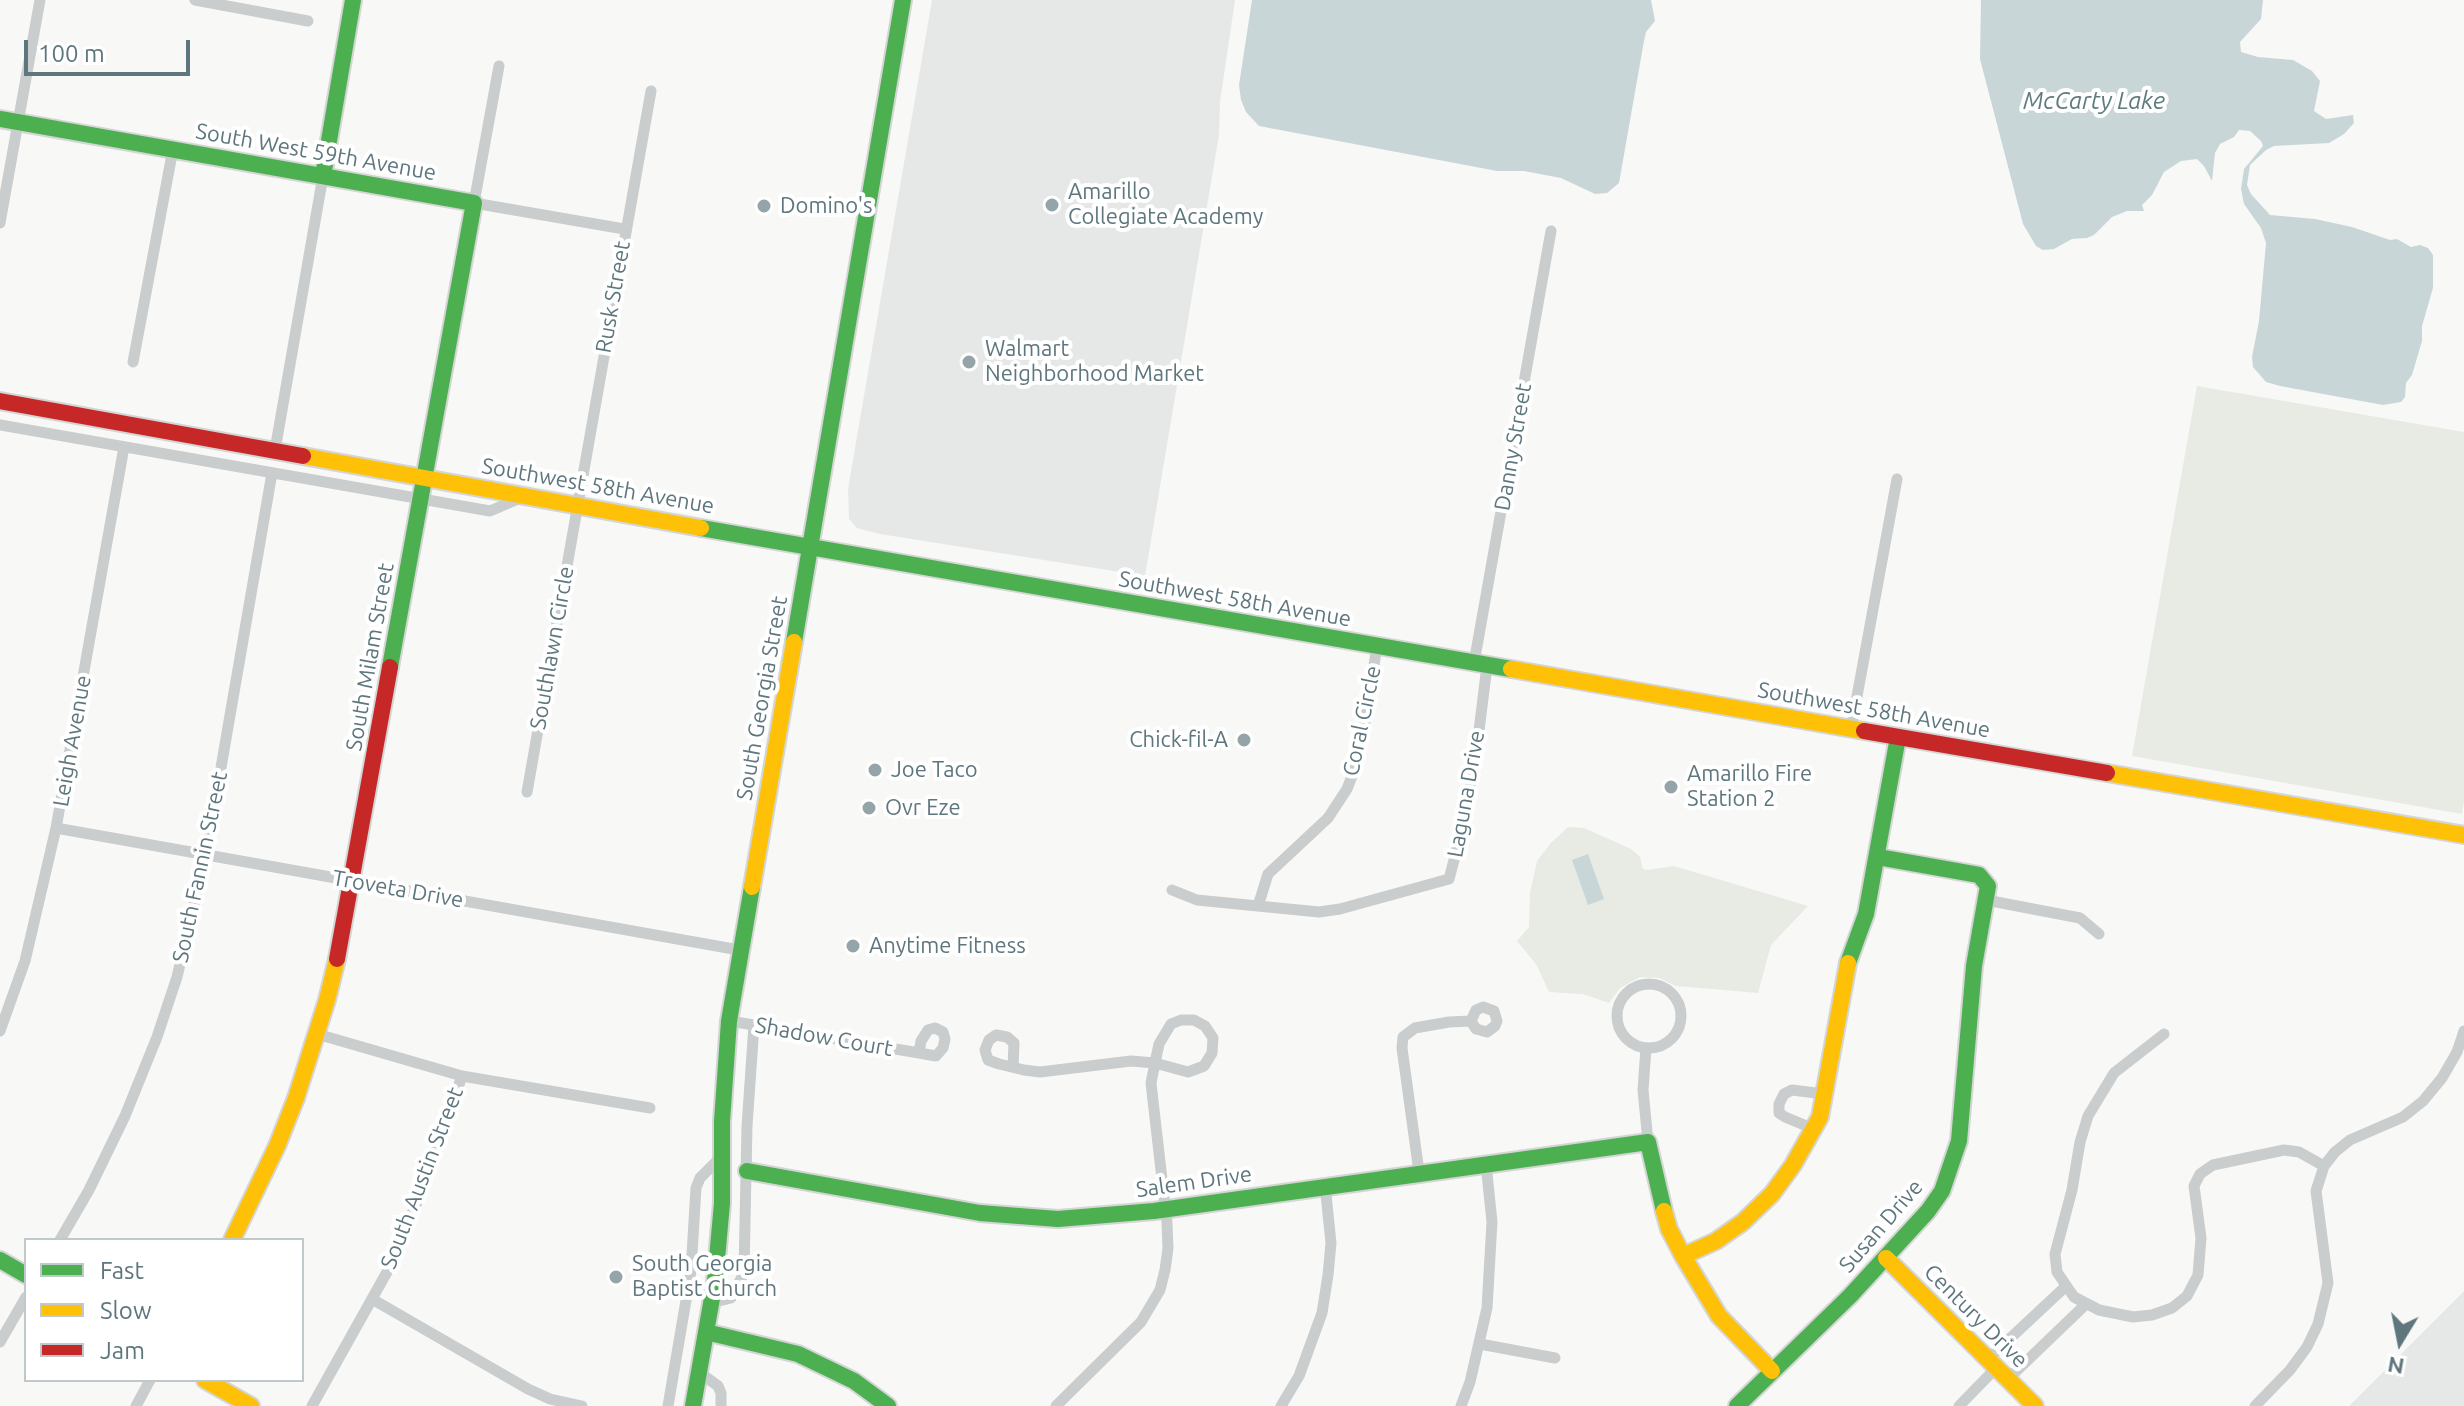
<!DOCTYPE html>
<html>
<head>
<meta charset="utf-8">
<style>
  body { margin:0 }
  #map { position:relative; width:2464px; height:1406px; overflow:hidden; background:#f8f8f7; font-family:Ubuntu,sans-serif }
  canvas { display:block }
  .legend { position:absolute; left:24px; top:1238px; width:280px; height:144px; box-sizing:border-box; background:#fff; border:2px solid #bfc8cb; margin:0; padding:10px 14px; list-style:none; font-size:24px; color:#5e767d }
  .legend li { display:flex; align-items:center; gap:16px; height:40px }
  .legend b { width:40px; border:2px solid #bfc8cb }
  .north { position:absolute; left:2360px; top:1302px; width:80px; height:80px; -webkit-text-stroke:6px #fff; paint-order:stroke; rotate:190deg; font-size:22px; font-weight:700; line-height:32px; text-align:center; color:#5e767d }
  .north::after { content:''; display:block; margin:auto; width:28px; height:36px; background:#5e767d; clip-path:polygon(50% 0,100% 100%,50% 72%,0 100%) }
  .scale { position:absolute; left:24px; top:40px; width:166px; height:36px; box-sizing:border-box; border:4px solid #5e767d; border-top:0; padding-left:10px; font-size:24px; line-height:28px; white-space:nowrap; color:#5e767d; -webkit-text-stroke:6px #fff; paint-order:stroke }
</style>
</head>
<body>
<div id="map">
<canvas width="2464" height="1406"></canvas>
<ul class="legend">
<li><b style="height:10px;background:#4caf50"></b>Fast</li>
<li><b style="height:10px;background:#ffc107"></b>Slow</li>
<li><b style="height:10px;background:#c62828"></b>Jam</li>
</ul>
<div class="north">N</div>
<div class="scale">100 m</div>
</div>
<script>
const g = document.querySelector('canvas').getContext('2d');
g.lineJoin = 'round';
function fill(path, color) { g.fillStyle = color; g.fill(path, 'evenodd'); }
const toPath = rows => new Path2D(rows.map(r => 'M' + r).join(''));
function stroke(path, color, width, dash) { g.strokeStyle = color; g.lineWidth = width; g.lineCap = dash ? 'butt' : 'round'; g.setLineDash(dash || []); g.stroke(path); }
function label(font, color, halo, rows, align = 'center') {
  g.font = font + ' Ubuntu,sans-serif'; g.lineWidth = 8; g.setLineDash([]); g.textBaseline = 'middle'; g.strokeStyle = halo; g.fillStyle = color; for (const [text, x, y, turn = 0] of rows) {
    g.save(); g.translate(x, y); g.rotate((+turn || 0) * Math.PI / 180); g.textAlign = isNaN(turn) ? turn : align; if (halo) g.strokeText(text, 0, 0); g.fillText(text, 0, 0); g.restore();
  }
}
const built = toPath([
  [932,0,1235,0,1220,102,1219,135,1145,576,880,534,857,528,849,519,848,489],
  [2464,1291,2464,1406,2349,1406]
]);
const green = toPath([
  [2197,386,2464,432,2464,800,2462,814,2132,756],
  [1568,827,1584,828,1631,849,1640,857,1643,869,1647,870,1674,866,1808,906,1771,945,1758,993,1676,986,1659,978,1640,977,1620,988,1609,1003,1583,994,1549,992,1536,964,1517,941,1529,927,1530,893,1537,861,1551,843]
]);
const water = toPath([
  [1252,0,1651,0,1655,21,1646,32,1644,41,1619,183,1607,193,1595,194,1561,178,1524,171,1497,171,1259,126,1246,112,1241,100,1239,85],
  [1981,0,2263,0,2261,19,2240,42,2241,52,2258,57,2293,60,2312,71,2320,81,2314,111,2326,119,2353,115,2354,123,2344,134,2329,143,2274,146,2266,150,2250,165,2247,185,2251,194,2270,215,2315,219,2352,227,2390,240,2397,239,2411,247,2420,245,2428,248,2433,255,2433,288,2422,326,2422,341,2412,375,2406,383,2405,397,2401,402,2383,405,2280,386,2266,382,2253,367,2252,357,2259,321,2266,243,2261,228,2244,204,2241,189,2244,169,2263,146,2261,141,2250,131,2239,130,2234,137,2220,144,2215,153,2212,181,2204,166,2197,159,2181,161,2164,172,2152,195,2142,205,2144,211,2127,211,2112,217,2094,235,2087,238,2072,239,2054,249,2043,250,2036,246,2023,224,1980,59],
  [1588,854,1604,899,1588,905,1572,860]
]);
const street = toPath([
  [195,0,308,21],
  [499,66,474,203,624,229],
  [0,223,40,0],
  [133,362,173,149],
  [0,425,490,511,525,496],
  [275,450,323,176],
  [1474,663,1551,231],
  [1851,729,1897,479],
  [527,792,651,91],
  [56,828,739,950],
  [1172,890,1197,900,1319,912,1340,909,1449,879,1463,826,1476,755,1487,666],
  [1986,900,2080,918,2099,934],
  [1258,906,1268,874,1328,818,1347,789,1357,763,1363,734,1377,646],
  '1617 1016a32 32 0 1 1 64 0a32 32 0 1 1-64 0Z',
  [1181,1020,1194,1020,1205,1026,1213,1038,1212,1053,1204,1066,1188,1072,1155,1063,1159,1044,1171,1024,1181,1020],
  [729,1021,754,1025,919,1053,936,1056,943,1048,945,1039,943,1032,935,1028,928,1030,921,1041,919,1053],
  [0,1031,25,961,56,828,124,447],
  [317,1034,462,1076,650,1108],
  [2164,1034,2114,1073,2088,1116,2080,1142,2072,1190,2055,1254,2057,1272,2074,1297,2099,1310,2133,1317,2152,1315,2172,1308,2187,1296,2198,1275,2201,1238,2194,1186,2200,1174,2213,1165,2284,1150,2299,1152,2324,1166],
  [1646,1048,1643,1090,1648,1142],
  [1013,1067,1014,1043,1007,1037,996,1035,989,1040,985,1050,988,1060,999,1064,1024,1070,1040,1072,1131,1061,1155,1063,1151,1083,1167,1223,1168,1248,1165,1270,1160,1290,1141,1322,1056,1406],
  [1814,1129,1785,1117,1779,1113,1779,1104,1784,1094,1792,1090,1824,1094],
  [1419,1172,1402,1048,1403,1037,1415,1028,1449,1022,1471,1021,1476,1029,1487,1032,1495,1026,1497,1021,1494,1011,1483,1007,1476,1010,1471,1021],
  [60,1240,89,1190,125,1116,157,1037,177,977,206,854,272,473],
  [372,1299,528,1389,550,1399,582,1406],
  [711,1303,731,1298,744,1273,747,1126,754,1025],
  [0,1342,26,1297],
  [1480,1344,1555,1358],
  [1988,1359,2065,1287],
  [699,1372,718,1386,721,1393,721,1406],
  [2008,1379,2085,1305],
  [136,1406,150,1380],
  [312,1406,387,1272,423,1188,462,1076],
  [668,1406,691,1271,696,1188,700,1178,722,1156],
  [1281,1406,1299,1376,1322,1313,1328,1275,1331,1243,1325,1185],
  [1461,1406,1470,1382,1487,1308,1492,1222,1486,1164],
  [1959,1406,1997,1367],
  [2255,1406,2290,1370,2307,1347,2318,1324,2328,1283,2316,1191,2324,1166,2335,1152,2350,1140,2403,1117,2423,1101,2442,1078,2457,1052,2464,1031]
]);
const fast = toPath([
  [0,119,474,203,390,667],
  [323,176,353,0],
  [701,528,1511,669],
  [794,642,903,0],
  [1848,963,1866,914,1898,737],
  [747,1171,980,1213,1058,1219,1154,1211,1648,1142,1664,1211],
  [0,1260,26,1275],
  [706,1332,798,1354,854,1381,888,1406],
  [693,1406,715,1281,722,1203,722,1121,729,1021,752,887],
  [1737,1406,1850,1296,1928,1211,1942,1191,1959,1141,1974,966,1988,886,1979,875,1878,857]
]);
const slow = toPath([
  [303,456,701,528],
  [1511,669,1864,731],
  [2107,773,2464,835],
  [752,887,794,642],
  [1664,1211,1669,1229,1683,1256,1719,1316,1772,1371],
  [232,1240,277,1146,296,1098,327,1000,337,959],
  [1683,1256,1716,1241,1743,1222,1772,1194,1793,1165,1820,1117,1848,963],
  [1886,1258,2035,1406],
  [205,1380,251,1406]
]);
const jam = toPath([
  [0,401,303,456],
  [1864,731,2107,773],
  [337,959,390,667]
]);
const markers = [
  [1052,205,8,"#94a4a8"],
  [764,206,8,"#94a4a8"],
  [969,362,8,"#94a4a8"],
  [1244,740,8,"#94a4a8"],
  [875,770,8,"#94a4a8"],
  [1671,787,8,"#94a4a8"],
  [869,808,8,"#94a4a8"],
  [853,946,8,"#94a4a8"],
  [616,1277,8,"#94a4a8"]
];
const streetNames = [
  ["South West 59th Avenue",316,152,10],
  ["Rusk Street",613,297,-80],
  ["Danny Street",1513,447,-80],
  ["Southwest 58th Avenue",598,486,10],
  ["Southwest 58th Avenue",1235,599,10],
  ["Southlawn Circle",552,648,-80],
  ["South Milam Street",370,657,-80],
  ["South Georgia Street",762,698,-80],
  ["Southwest 58th Avenue",1874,710,10],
  ["Coral Circle",1362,721,-78],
  ["Leigh Avenue",72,741,-80],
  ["Laguna Drive",1466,794,-80],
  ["South Fannin Street",200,867,-78],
  ["Troveta Drive",398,889,10],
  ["Shadow Court",824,1037,10],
  ["South Austin Street",422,1178,-69],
  ["Salem Drive",1194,1182,-8],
  ["Susan Drive",1881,1226,-49],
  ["Century Drive",1976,1316,45]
];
const poiNames = [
  ["Amarillo",1068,192],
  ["Collegiate Academy",1068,217],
  ["Domino's",780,206],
  ["Walmart",985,349],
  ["Neighborhood Market",985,374],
  ["Chick-fil-A",1228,740,"right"],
  ["Joe Taco",891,770],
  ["Amarillo Fire",1687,774],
  ["Station 2",1687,799],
  ["Ovr Eze",885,808],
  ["Anytime Fitness",869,946],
  ["South Georgia",632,1264],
  ["Baptist Church",632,1289]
];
const waterNames = [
  ["McCarty Lake",2094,101]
];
fill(built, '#e6e8e7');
fill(green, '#e8eae4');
fill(water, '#c9d6d7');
stroke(fast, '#d4d5d5', 20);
stroke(slow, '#d4d5d5', 20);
stroke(jam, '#d4d5d5', 20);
stroke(street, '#cacdcd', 11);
stroke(fast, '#4caf50', 16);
stroke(slow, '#ffc107', 16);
stroke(jam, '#c62828', 16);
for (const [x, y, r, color] of markers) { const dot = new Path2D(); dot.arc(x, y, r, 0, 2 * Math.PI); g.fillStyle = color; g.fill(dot); stroke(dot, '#fff', 3); }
label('22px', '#5e767d', '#fff', streetNames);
label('22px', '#5e767d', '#fff', poiNames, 'left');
label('italic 24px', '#5e7b7d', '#fff', waterNames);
</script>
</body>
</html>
